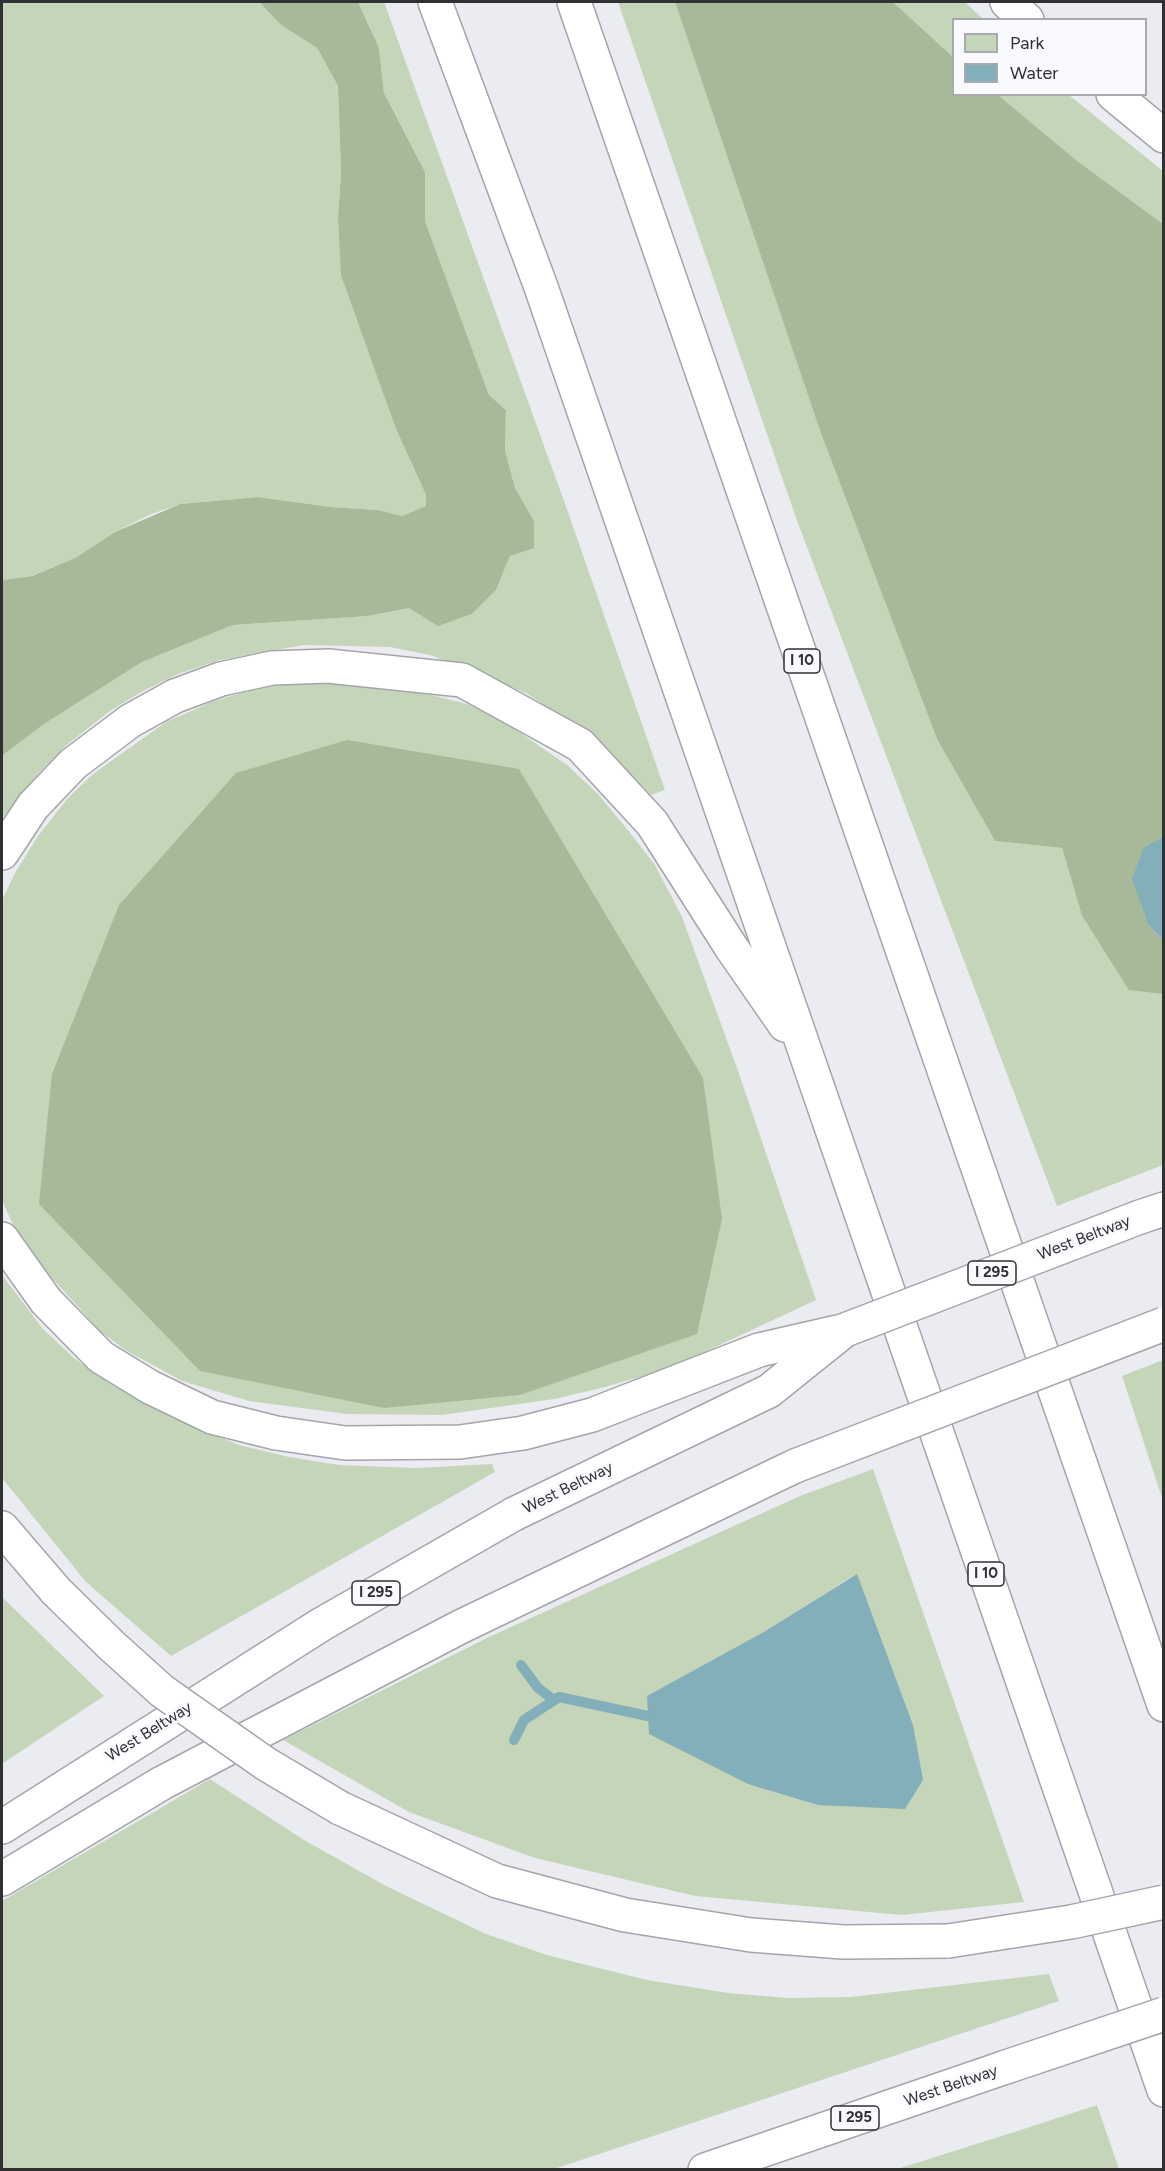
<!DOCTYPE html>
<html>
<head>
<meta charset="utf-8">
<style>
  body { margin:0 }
  #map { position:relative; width:1165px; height:2171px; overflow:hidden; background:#ebecf2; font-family:Figtree,sans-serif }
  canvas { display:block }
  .frame { position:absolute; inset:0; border:3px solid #303133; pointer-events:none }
  .legend { position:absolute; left:952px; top:18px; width:195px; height:78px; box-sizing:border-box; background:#f9fafe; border:2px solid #a9aaad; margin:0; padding:8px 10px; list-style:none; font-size:18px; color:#303133 }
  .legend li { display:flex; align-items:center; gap:12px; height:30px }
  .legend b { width:30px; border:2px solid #a9aaad }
</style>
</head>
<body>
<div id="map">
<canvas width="1165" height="2171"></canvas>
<div class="frame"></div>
<ul class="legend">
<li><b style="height:16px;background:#c5d5b9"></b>Park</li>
<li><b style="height:16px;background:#82afb9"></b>Water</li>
</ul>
</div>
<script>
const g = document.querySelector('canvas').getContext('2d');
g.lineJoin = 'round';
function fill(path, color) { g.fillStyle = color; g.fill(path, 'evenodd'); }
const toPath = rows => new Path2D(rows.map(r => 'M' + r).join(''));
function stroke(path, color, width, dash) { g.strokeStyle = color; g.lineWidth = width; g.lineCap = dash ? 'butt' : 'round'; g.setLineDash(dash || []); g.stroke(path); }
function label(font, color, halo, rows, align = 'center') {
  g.font = font + ' Figtree,sans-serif'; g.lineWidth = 6; g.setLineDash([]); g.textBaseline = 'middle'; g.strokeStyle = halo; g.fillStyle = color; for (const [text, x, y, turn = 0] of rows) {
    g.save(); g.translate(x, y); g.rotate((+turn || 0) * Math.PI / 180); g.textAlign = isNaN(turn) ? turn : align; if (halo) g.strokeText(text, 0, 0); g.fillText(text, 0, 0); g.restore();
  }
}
const green = toPath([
  [2,2,259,2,281,25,317,48,338,86,341,173,338,216,379,378,396,429,426,495,426,506,402,516,378,510,331,507,258,497,180,504,149,515,115,532,75,558,31,576,2,580],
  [358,2,384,2,569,515,665,790,651,795,597,739,526,693,477,673,430,655,390,647,304,645,220,660,178,674,141,692,110,711,68,744,39,773,2,819,2,756,44,724,142,662,233,625,368,616,409,608,438,625,472,614,496,590,510,556,534,521,515,488,505,450,506,410,489,395,425,221,425,172,384,93,379,48],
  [618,2,675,2,819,428,937,739,995,841,1062,848,1082,916,1129,989,1163,994,1163,1165,1057,1206,796,518],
  [893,2,965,2,983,19,954,20,953,57],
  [998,95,1069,95,1163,171,1163,224,1076,160],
  [344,682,388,685,431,695,467,704,503,721,567,765,598,794,631,834,655,865,682,917,737,1068,816,1300,668,1369,601,1388,554,1399,442,1415,347,1414,249,1401,182,1381,127,1351,101,1332,41,1266,13,1225,2,1200,2,900,16,871,38,836,68,798,93,774,166,722,214,701,258,688,299,683],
  [2,1275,43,1329,75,1359,112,1385,189,1425,239,1445,289,1457,339,1465,416,1468,492,1464,495,1472,171,1656,86,1582,2,1478],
  [1163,1360,1164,1360,1163,1501,1122,1376],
  [873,1469,1024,1902,902,1915,695,1896,535,1858,409,1812,283,1740,489,1637,800,1496],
  [856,1574,649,1734,762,1633],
  [2,1597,104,1696,2,1764],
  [210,1779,304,1840,386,1886,486,1934,550,1956,647,1980,728,1993,789,1998,851,1997,1049,1974,1059,2001,554,2169,2,2169,2,1901],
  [1097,2105,1119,2169,897,2169,1027,2128]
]);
const forest = toPath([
  [259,2,358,2,379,48,384,93,425,172,425,221,489,395,506,410,505,450,515,488,534,521,534,548,510,556,496,590,472,614,438,626,409,608,368,616,233,625,142,662,44,724,2,756,2,580,32,576,75,558,115,532,180,504,258,497,331,507,378,510,402,516,426,506,426,495,396,429,341,275,338,216,341,173,338,86,317,48,281,25],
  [675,2,893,2,953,57,954,94,998,95,1076,160,1163,224,1164,837,1144,847,1149,926,1163,940,1163,994,1129,990,1082,916,1062,848,995,841,937,739,819,428],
  [347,740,519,769,703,1078,722,1219,697,1334,520,1395,384,1408,200,1371,39,1204,52,1074,119,905,236,773]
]);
const water = toPath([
  [1163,837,1163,940,1149,926,1132,879,1144,847],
  [857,1574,913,1725,923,1780,905,1809,818,1805,748,1784,649,1734,647,1696,762,1633]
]);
const stream = toPath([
  [521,1665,538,1688,554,1700],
  [514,1740,524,1720,559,1697,648,1716]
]);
const highway = toPath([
  [435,2,541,287,1164,2090],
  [574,2,1164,1705],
  [1007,2,1027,20],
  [1113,94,1164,136],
  [2,853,33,806,73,764,130,721,175,696,221,679,272,668,328,666,462,680,580,745,652,823,731,947,785,1025],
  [1140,1217,1164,1209],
  [2,1239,46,1301,101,1357,150,1387,212,1417,276,1433,345,1443,460,1442,523,1433,592,1415,759,1350,837,1332],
  [2,1528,56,1591],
  [340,1808,497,1881,625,1915,751,1935,843,1942,948,1941],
  [2,1827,322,1624,514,1514,769,1391,845,1330],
  [2,1879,162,1783,460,1627,795,1466],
  [705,2170,1006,2067]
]);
const highwayBridge = toPath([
  [845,1330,1140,1217],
  [795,1466,1164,1324],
  [56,1591,111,1645,162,1691,266,1764,340,1808],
  [948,1941,1071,1922,1164,1902],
  [1006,2067,1164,2014]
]);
const shields = [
  [802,661,36],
  [992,1273,48],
  [986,1574,36],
  [376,1593,48],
  [855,2118,48]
];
const shieldNames = [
  ["I 10",802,661],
  ["I 295",992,1273],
  ["I 10",986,1574],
  ["I 295",376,1593],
  ["I 295",855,2118]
];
const streetNames = [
  ["West Beltway",1084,1238,-21],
  ["West Beltway",568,1488,-26],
  ["West Beltway",149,1732,-32],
  ["West Beltway",951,2086,-19]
];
fill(green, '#c5d5b9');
fill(forest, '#a7b999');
fill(water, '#82afb9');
stroke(stream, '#82afb9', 10);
stroke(highway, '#a4a5aa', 36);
stroke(highway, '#fff', 33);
stroke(highwayBridge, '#a4a5aa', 36, []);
stroke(highwayBridge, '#fff', 33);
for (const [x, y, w] of shields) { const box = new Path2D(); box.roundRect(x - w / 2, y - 12, w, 24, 4.5); g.fillStyle = '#f9fafe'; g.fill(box); stroke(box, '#303133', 1.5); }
label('bold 15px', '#303133', null, shieldNames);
label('16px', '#303133', '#f9fafe', streetNames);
</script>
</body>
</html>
